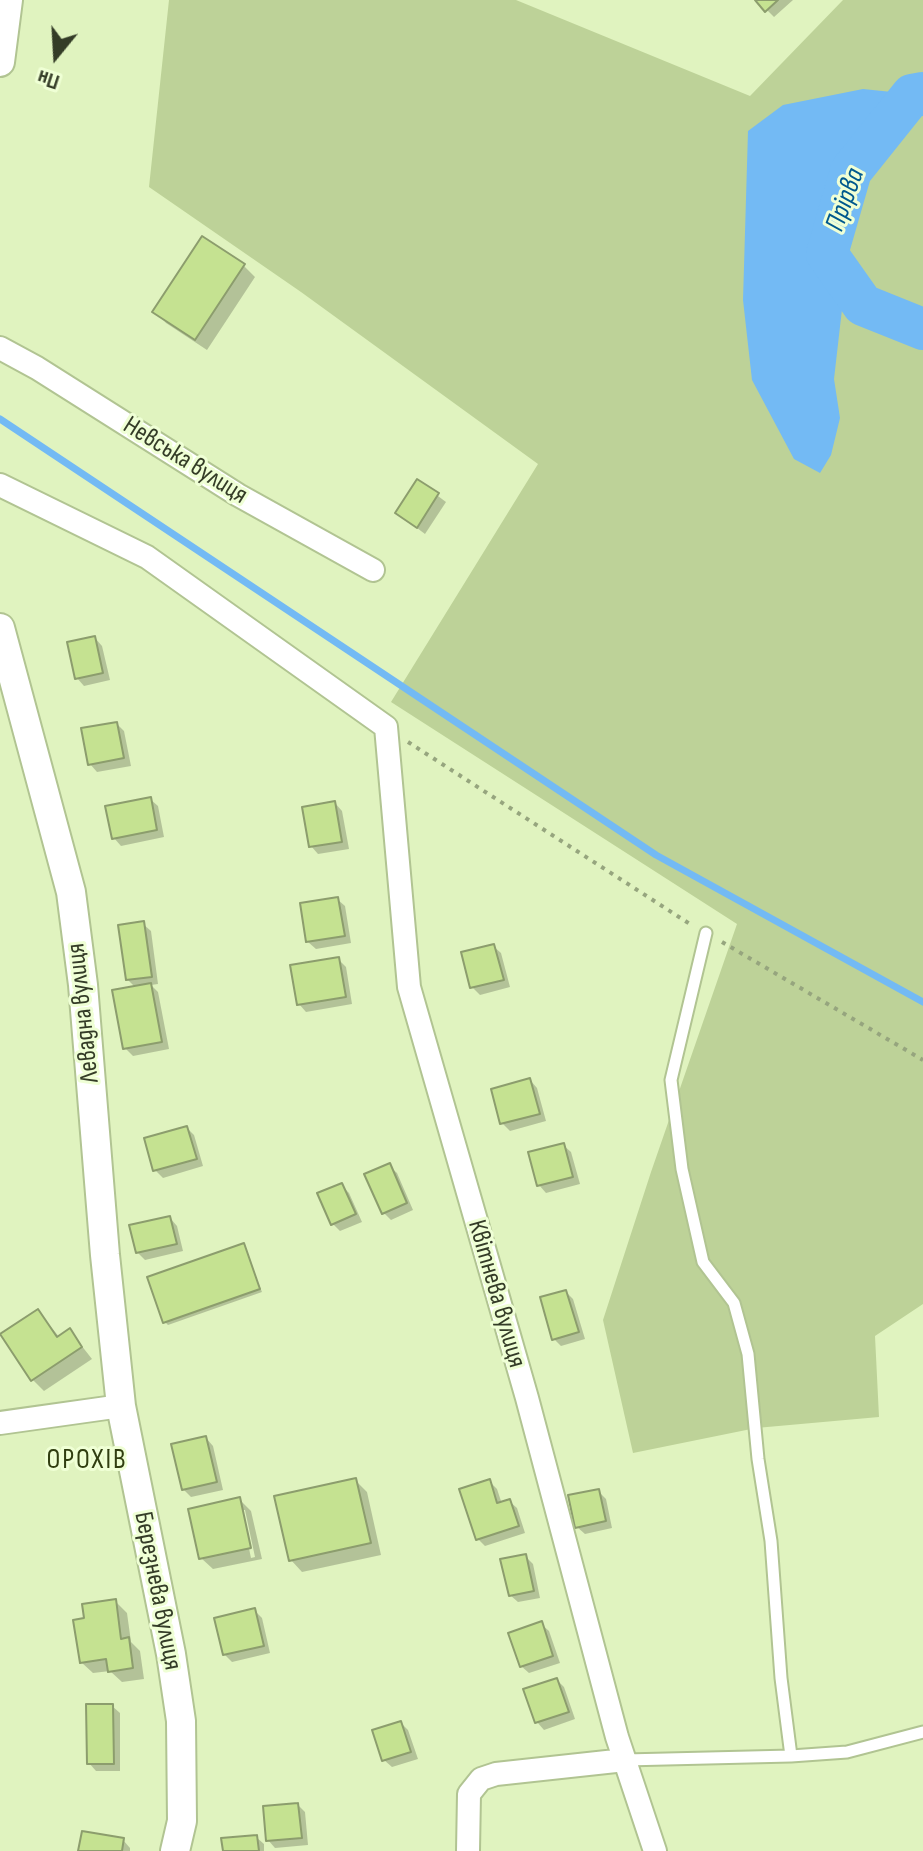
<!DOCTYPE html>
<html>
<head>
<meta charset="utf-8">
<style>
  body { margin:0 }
  #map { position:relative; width:923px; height:1851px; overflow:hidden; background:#e0f3bf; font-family:"Sofia Sans Condensed",sans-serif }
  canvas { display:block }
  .north { position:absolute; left:16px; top:16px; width:80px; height:80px; -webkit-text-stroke:6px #efffd5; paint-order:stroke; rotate:198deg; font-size:22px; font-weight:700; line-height:32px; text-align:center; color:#343c27 }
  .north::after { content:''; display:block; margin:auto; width:28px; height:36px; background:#343c27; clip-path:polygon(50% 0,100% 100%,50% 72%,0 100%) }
</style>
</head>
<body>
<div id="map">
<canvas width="923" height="1851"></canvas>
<div class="north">Пн</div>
</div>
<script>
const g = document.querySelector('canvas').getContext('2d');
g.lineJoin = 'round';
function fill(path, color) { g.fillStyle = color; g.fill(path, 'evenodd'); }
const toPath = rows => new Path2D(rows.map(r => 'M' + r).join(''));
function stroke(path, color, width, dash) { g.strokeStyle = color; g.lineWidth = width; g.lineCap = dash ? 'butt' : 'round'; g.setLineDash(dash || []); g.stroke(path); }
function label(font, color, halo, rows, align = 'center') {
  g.font = font + ' "Sofia Sans Condensed",sans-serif'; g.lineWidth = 6; g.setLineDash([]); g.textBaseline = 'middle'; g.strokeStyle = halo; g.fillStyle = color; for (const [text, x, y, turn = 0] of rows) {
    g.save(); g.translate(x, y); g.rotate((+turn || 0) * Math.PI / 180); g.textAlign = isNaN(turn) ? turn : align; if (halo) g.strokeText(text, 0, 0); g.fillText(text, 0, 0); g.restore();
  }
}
const green = toPath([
  [169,0,516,0,750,96,843,0,923,0,923,1304,875,1336,879,1417,756,1428,633,1453,603,1320,651,1172,737,924,391,702,538,464,301,292,149,187]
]);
const water = toPath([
  [923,81,923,116,882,116,858,146,834,199,848,257,834,379,840,418,831,455,820,473,794,459,752,380,743,300,748,131,783,105,863,89,892,92]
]);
const shadow = toPath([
  [757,0,793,0,774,17],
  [243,265,255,277,207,350,166,323,155,311],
  [418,481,446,502,425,534,397,513],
  [95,638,102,646,110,680,84,686,77,678],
  [117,724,124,731,131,766,97,772,90,764],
  [150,799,158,806,164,837,121,846,114,838],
  [335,803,342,811,349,849,318,854,311,846],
  [337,899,345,906,351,943,316,949,308,942],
  [143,924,151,931,158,984,151,985,158,992,169,1049,133,1056,125,1048,136,988,128,980],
  [493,946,501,953,510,987,480,995,472,987],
  [338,959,346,967,352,1004,306,1012,299,1004],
  [530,1080,537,1088,546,1121,510,1131,502,1123],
  [187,1128,194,1135,203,1166,163,1178,155,1170],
  [563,1145,571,1152,580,1184,546,1193,539,1185],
  [389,1166,397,1173,413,1210,391,1220,384,1213],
  [341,1185,349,1193,362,1222,340,1231,333,1224],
  [170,1218,177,1226,183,1251,145,1260,137,1252],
  [243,1246,262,1292,168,1325,165,1322],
  [566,1292,573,1299,585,1339,561,1346,554,1339],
  [38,1311,60,1338,70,1331,92,1359,44,1391,33,1380,2,1335],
  [206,1438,213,1446,223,1490,191,1497,183,1489],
  [355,1480,367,1492,381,1555,302,1572,291,1560],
  [489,1481,497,1489,502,1504,509,1501,517,1508,525,1533,485,1546,478,1539],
  [598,1491,606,1499,612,1528,585,1534,577,1527],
  [240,1500,251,1511,262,1559,213,1569,201,1558],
  [241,1510,245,1510,255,1557,251,1558],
  [525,1556,533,1564,540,1598,518,1602,510,1595],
  [115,1601,127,1613,131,1642,140,1651,144,1679,122,1682,110,1671,93,1673,81,1662,86,1620],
  [254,1610,262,1618,270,1653,232,1662,224,1654],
  [541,1624,549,1631,560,1663,529,1673,521,1666],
  [557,1680,564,1687,575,1719,544,1730,537,1722],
  [112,1706,120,1713,120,1771,96,1771,89,1763],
  [401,1723,408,1730,418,1759,392,1767,384,1760],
  [298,1805,305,1812,308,1845,275,1848,268,1840],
  [256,1837,264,1844,264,1851,225,1851],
  [123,1840,130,1848,130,1851,80,1851]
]);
const stream = toPath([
  [0,419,656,855,923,1002]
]);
const river = toPath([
  [923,93,912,95,851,171,827,254,863,305,923,329]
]);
const building = toPath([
  [755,0,778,0,765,12,755,0],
  [202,236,245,264,195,340,152,312,202,236],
  [417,479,439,493,417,528,395,513,417,479],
  [95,636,103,673,75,679,67,642,95,636],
  [117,722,124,758,88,765,81,728,117,722],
  [151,797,157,830,112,839,105,806,151,797],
  [335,801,342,842,309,847,302,807,335,801],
  [338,897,345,936,306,942,300,903,338,897],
  [144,921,152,977,126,980,118,925,144,921],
  [494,944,504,980,470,988,461,952,494,944],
  [339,957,346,997,297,1005,290,965,339,957],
  [151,983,162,1042,123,1049,112,990,151,983],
  [530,1078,540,1114,500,1124,491,1089,530,1078],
  [187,1126,197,1159,153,1171,144,1138,187,1126],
  [564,1143,573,1177,537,1186,528,1152,564,1143],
  [390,1163,407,1203,382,1214,364,1174,390,1163],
  [342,1183,356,1214,331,1225,317,1193,342,1183],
  [170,1216,177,1244,136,1253,129,1225,170,1216],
  [244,1243,260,1289,163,1323,147,1277,244,1243],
  [566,1290,579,1332,552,1340,540,1297,566,1290],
  [38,1309,57,1337,70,1328,82,1347,31,1381,0,1334,38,1309],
  [206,1436,217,1482,182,1490,171,1444,206,1436],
  [356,1478,371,1543,289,1561,274,1496,356,1478],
  [490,1479,497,1503,510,1499,519,1526,476,1540,459,1489,490,1479],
  [599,1489,606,1521,575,1528,568,1495,599,1489],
  [240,1497,251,1548,199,1559,188,1509,240,1497],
  [526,1554,534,1591,509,1596,500,1559,526,1554],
  [116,1599,121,1639,129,1637,133,1668,108,1672,106,1659,80,1663,73,1620,84,1618,82,1604,116,1599],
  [255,1608,264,1646,223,1655,214,1618,255,1608],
  [542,1621,553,1656,520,1667,508,1633,542,1621],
  [557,1678,569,1712,535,1723,523,1689,557,1678],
  [86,1704,113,1704,114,1764,87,1764,86,1704],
  [401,1721,411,1752,382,1761,372,1730,401,1721],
  [298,1803,302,1838,266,1841,263,1806,298,1803],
  [82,1831,124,1838,122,1851,78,1851,82,1831],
  [257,1835,259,1851,223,1851,221,1838,257,1835]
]);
const path = toPath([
  [408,742,693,926],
  [722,942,923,1060]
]);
const service = toPath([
  [706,933,671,1080,682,1169,703,1262,734,1303,748,1354,758,1459,771,1541,781,1678,791,1756],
  [625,1760,791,1756,847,1752,923,1732]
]);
const minor = toPath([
  [0,348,37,368,238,495,373,570],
  [0,485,147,557,386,727,409,987,527,1398,617,1737,655,1851],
  [0,1423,121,1406],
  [468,1851,469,1794,481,1779,496,1774,625,1760]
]);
const tertiary = toPath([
  [0,62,8,0],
  [0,628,71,892,83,985,105,1255,121,1406,171,1654,181,1721,182,1821,175,1851]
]);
const streetNames = [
  ["Невська вулиця",185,461,32],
  ["Левадна вулиця",84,1013,-96],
  ["Квітнева вулиця",496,1294,74],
  ["Березнева вулиця",157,1591,79]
];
const waterNames = [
  ["Прірва",846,200,-70]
];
const neighbourhoodNames = [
  ["ОРОХІВ",87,1461]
];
fill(green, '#bdd298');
fill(water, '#73baf4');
fill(shadow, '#0003');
stroke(stream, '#73baf4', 7);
stroke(river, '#73baf4', 42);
fill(building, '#c5e291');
stroke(building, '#8c9d6d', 2);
stroke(service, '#b1c492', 15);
stroke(minor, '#b1c492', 26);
stroke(tertiary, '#b1c492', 32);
stroke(path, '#96a57e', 4, [4, 6]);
stroke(service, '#fff', 11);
stroke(minor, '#fff', 22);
stroke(tertiary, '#fff', 28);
label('26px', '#343c27', '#efffd5', streetNames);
label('italic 28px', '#00598e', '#efffd5', waterNames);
g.letterSpacing = '2px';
label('28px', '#303e10', '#efffd5', neighbourhoodNames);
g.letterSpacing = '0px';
</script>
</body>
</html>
